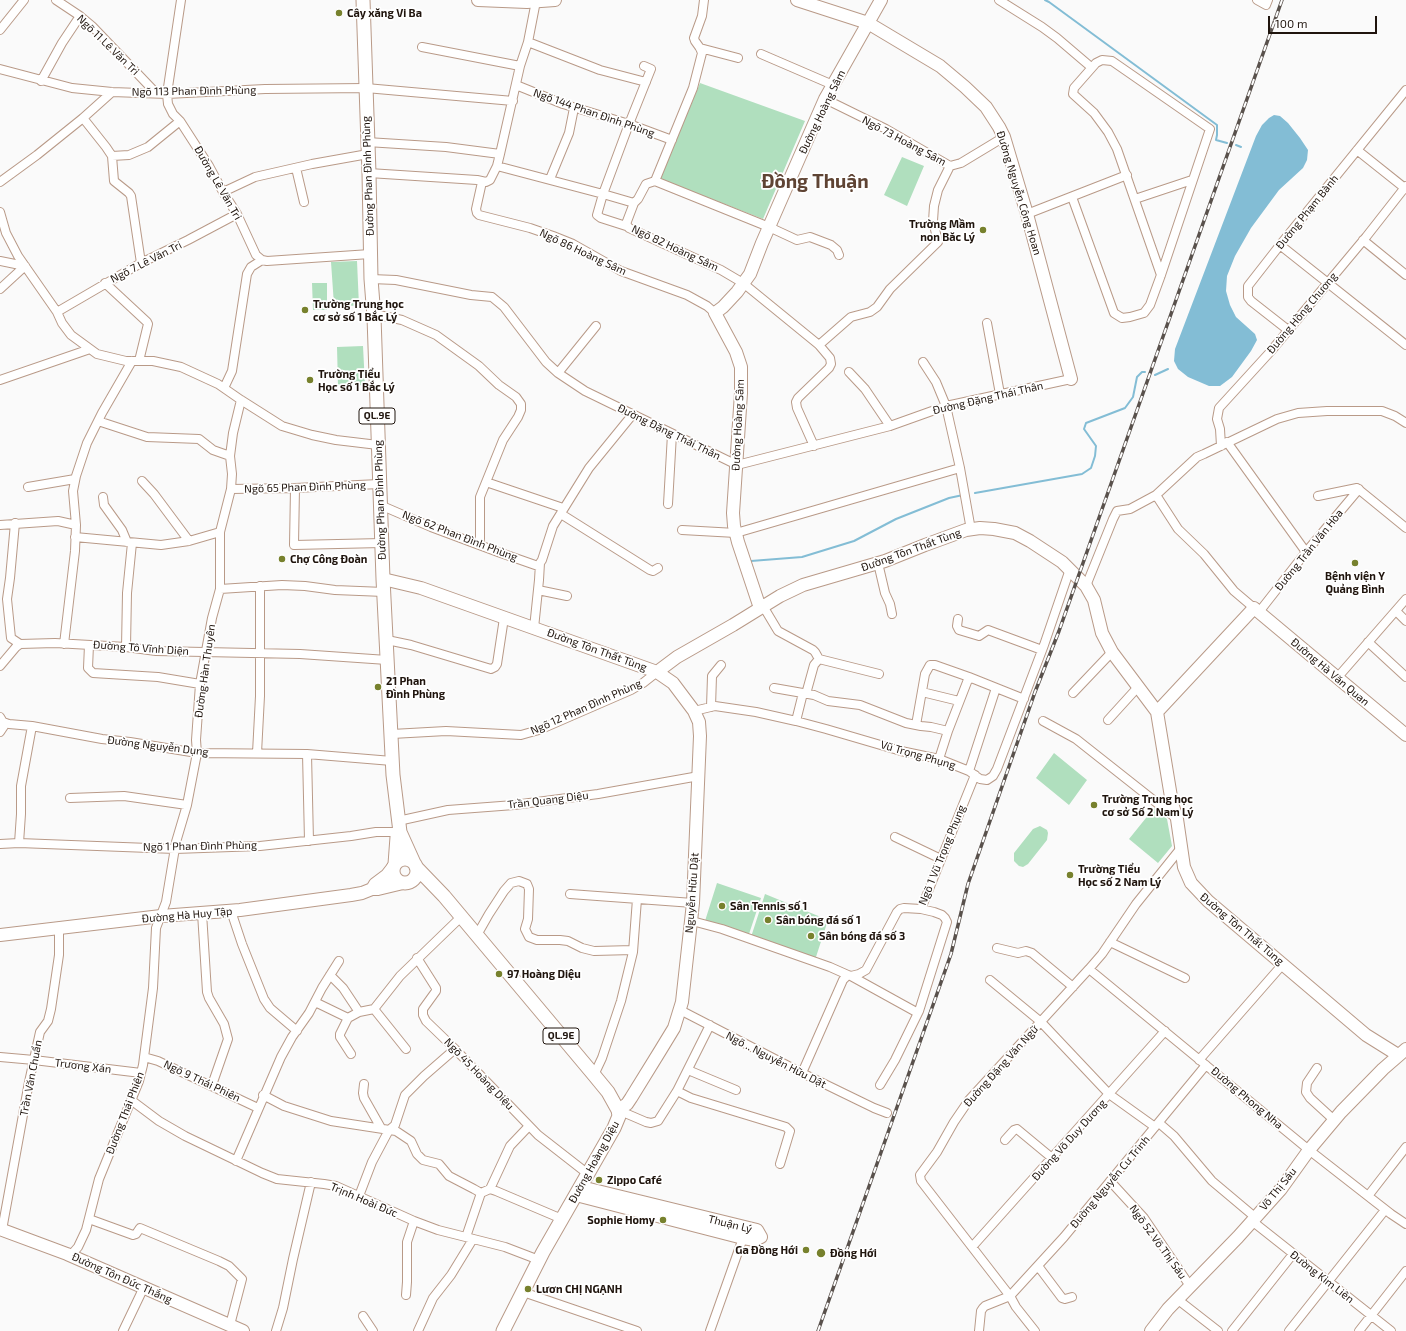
<!DOCTYPE html>
<html>
<head>
<meta charset="utf-8">
<style>
  body { margin:0 }
  #map { position:relative; width:1406px; height:1331px; overflow:hidden; background:#fafafa; font-family:"Exo 2",sans-serif }
  canvas { display:block }
  .scale { position:absolute; left:1268px; top:16px; width:109px; height:18px; box-sizing:border-box; border:2px solid #1f140d; border-top:0; padding-left:5px; font-size:12px; line-height:14px; white-space:nowrap; color:#1f140d; -webkit-text-stroke:3px #fff; paint-order:stroke }
</style>
</head>
<body>
<div id="map">
<canvas width="1406" height="1331"></canvas>
<div class="scale">100 m</div>
</div>
<script>
const g = document.querySelector('canvas').getContext('2d');
g.lineJoin = 'round';
function fill(path, color) { g.fillStyle = color; g.fill(path, 'evenodd'); }
const toPath = rows => new Path2D(rows.map(r => 'M' + r).join(''));
function stroke(path, color, width, dash) { g.strokeStyle = color; g.lineWidth = width; g.lineCap = dash ? 'butt' : 'round'; g.setLineDash(dash || []); g.stroke(path); }
function label(font, color, halo, rows, align = 'center') {
  g.font = font + ' "Exo 2",sans-serif'; g.lineWidth = 3.5; g.setLineDash([]); g.textBaseline = 'middle'; g.strokeStyle = halo; g.fillStyle = color; for (const [text, x, y, turn = 0] of rows) {
    g.save(); g.translate(x, y); g.rotate((+turn || 0) * Math.PI / 180); g.textAlign = isNaN(turn) ? turn : align; if (halo) g.strokeText(text, 0, 0); g.fillText(text, 0, 0); g.restore();
  }
}
const green = toPath([
  [700,83,805,121,763,219,660,179],
  [902,157,924,166,907,206,884,195],
  [357,261,359,306,334,305,331,262],
  [312,283,327,283,327,310,313,310],
  [363,346,365,385,338,386,337,347],
  [1054,753,1087,780,1069,805,1036,778],
  [1154,808,1167,819,1172,846,1158,863,1129,839],
  [1040,826,1047,830,1048,833,1047,840,1028,864,1023,867,1019,866,1014,861,1014,853,1033,829],
  [717,883,761,898,748,937,705,921],
  [765,894,828,920,815,960,751,937]
]);
const water = toPath([
  [1274,115,1280,116,1288,123,1300,138,1308,150,1307,160,1303,168,1279,190,1251,228,1235,256,1227,276,1226,291,1230,305,1236,317,1255,334,1257,340,1251,351,1232,377,1220,386,1209,386,1188,377,1178,369,1174,361,1175,349,1256,136,1262,125,1269,118]
]);
const stream = toPath([
  [1045,0,1049,2,1217,125,1217,135,1216,140,1227,143],
  [1236,145,1241,147],
  [1155,375,1168,369],
  [975,493,1082,474,1091,468,1095,456,1096,446,1084,429,1086,423,1125,408,1133,397,1137,377,1142,372,1145,372],
  [751,561,802,557,854,541,896,519,949,498,963,495]
]);
const street = toPath([
  [56,0,80,16,92,26,156,93],
  [181,0,167,94,168,104,173,114,180,121,209,166,223,192,237,214,256,255,262,260,267,261,370,254],
  [999,0,1042,27,1057,38,1091,67],
  [1257,0,1266,5,1268,0],
  [0,30,24,0],
  [528,42,600,70,646,82],
  [422,47,520,66],
  [700,48,738,58],
  [761,54,833,85],
  [0,69,72,88,112,92,167,94,265,89,366,88,513,101],
  [41,81,62,43,80,16],
  [516,85,563,104,629,124,672,140],
  [825,99,886,129,950,166,961,163,1004,137],
  [83,118,106,147,112,156,114,181,129,193,131,196,141,263],
  [367,142,446,147,500,154],
  [1357,150,1406,189],
  [112,156,129,155,148,147,180,121],
  [497,166,603,194,634,203],
  [296,168,304,202],
  [369,173,477,180,486,182,490,180,497,166,500,154,520,66,528,42,536,1],
  [550,179,569,133,574,108],
  [655,181,693,88,702,53,700,48,695,41,694,38,702,16,704,0],
  [0,182,37,155,83,118,112,92],
  [482,182,476,209,477,213,479,215,530,228,553,236,573,244,621,271,687,295,707,306,715,313],
  [223,192,255,177,312,164,368,154],
  [1072,197,1114,313,1122,318,1130,317,1144,313,1150,305,1161,275,1210,129,1112,61,1102,60,1096,63,1074,88,1073,94,1094,113,1108,132,1117,149,1161,275],
  [1135,199,1192,180],
  [0,212,6,233,18,256,57,312,62,323,71,335,97,354,126,361,153,361,181,367,218,384,241,400,282,426,312,435,336,440,378,445],
  [1027,214,1127,175],
  [626,226,601,218,597,215,603,194,629,124,651,69,644,66],
  [1363,240,1406,275],
  [1280,245,1406,345],
  [0,261,25,266],
  [371,279,396,280,471,295,492,297,504,307,546,362,558,373,585,391,737,465,890,426,946,406,1071,379],
  [105,283,147,322,148,324,139,361],
  [0,289,25,266],
  [57,312,141,263,188,240,237,214],
  [374,314,402,320,436,335,479,366,499,385,516,397,521,404,521,410,518,417,503,440,480,497,480,545],
  [987,323,1000,394],
  [1288,330,1251,301,1248,297,1248,286,1280,245,1406,90],
  [819,345,851,317,870,312,877,307,890,289,938,242,933,221,934,206,938,190,950,166],
  [923,362,936,382,946,406,960,468,971,530],
  [849,372,865,389,890,426],
  [558,373,596,326],
  [0,380,90,349],
  [224,388,232,371,247,274,251,267,262,260],
  [98,421,147,437,199,439,213,450,230,456],
  [1227,442,1306,552],
  [814,446,797,408,796,402,798,398,829,368,831,364,830,358,819,345,743,283,721,270,629,228,626,224,634,203,638,199,646,184,655,181,769,227,797,240,810,237,831,245,837,250,839,255],
  [1221,446,1220,429,1217,419,1219,408,1271,351,1366,237,1406,186],
  [142,481,154,494,189,541],
  [486,482,563,508],
  [28,487,75,479],
  [295,488,294,545,382,543],
  [231,489,295,488,379,484],
  [1156,495,1178,529,1204,554,1234,591,1254,608],
  [1318,496,1357,488,1406,528],
  [103,497,104,505,122,530,127,542],
  [668,504,672,434],
  [380,505,431,527,498,552,538,566,540,563],
  [561,514,650,570,653,571,658,568],
  [15,523,10,578,7,599,11,638,20,644],
  [0,525,58,521,76,525],
  [682,530,736,533,960,468],
  [75,537,161,545,189,541,220,532],
  [878,563,885,593,890,604,892,614],
  [1086,586,1113,519,1117,511,1130,509,1156,495,1197,457,1204,454,1277,419,1298,413,1327,411,1382,411,1395,416,1406,423],
  [220,589,282,585,305,586,335,590,384,592],
  [538,590,567,596],
  [763,606,778,631,813,650,815,652,819,659],
  [1396,611,1406,621],
  [1259,612,1306,552,1359,489],
  [958,619,957,626,959,630,979,636,988,630,1042,650],
  [534,628,539,580,540,563,542,560,553,526,589,468,633,414],
  [387,640,411,645,491,669,495,667,497,664,504,618],
  [1368,642,1406,677],
  [64,644,75,551,76,525,73,491,76,476,87,443,102,413,132,361],
  [89,645,88,668,93,673,158,677,200,684],
  [126,647,127,593,132,543],
  [0,666,16,647,20,644,55,643,126,647,156,651,300,654,387,660],
  [1337,678,1406,599],
  [774,688,814,695,828,701,860,705,906,723,921,726,931,727,948,731],
  [922,692,959,701],
  [1073,693,1112,652],
  [806,694,814,665,819,659,879,674],
  [711,707,712,676,721,665],
  [694,711,715,706,756,712,796,721,826,729,901,751,939,759,969,771,980,779,987,780,993,776,997,769,1044,645,1070,569],
  [0,717,3,722,9,724,32,726,102,739,130,742,197,753,307,754,392,761],
  [1108,720,1138,687],
  [796,721,803,693],
  [1043,721,1076,739,1176,818],
  [916,725,925,674,930,665,935,665,969,677,1024,699],
  [0,732,6,723],
  [392,734,446,731,521,735,528,733,539,730,631,690,643,683,657,672],
  [257,753,260,696,260,586],
  [307,754,309,841],
  [939,759,948,731,969,677],
  [969,771,996,688],
  [70,798,124,796,187,805],
  [398,821,448,810,514,805,598,794,699,776],
  [895,837,941,859],
  [19,843,21,814,21,786,32,726],
  [0,844,19,843,175,849,260,846,351,836,376,832,400,832],
  [570,894,693,903],
  [921,909,975,775],
  [231,911,242,944,264,999,270,1008,297,1031],
  [202,913,207,992,209,998,224,1024,228,1039,212,1085],
  [692,921,722,929,830,967,848,975],
  [477,935,489,914,504,891,511,883,519,881,527,884,529,889,528,919,525,929,529,937,537,940,560,940,568,941,582,948,594,951,633,950],
  [1110,942,1185,978],
  [997,948,1018,953,1026,951,1032,953,1073,987],
  [417,958,436,988,436,991,423,1009,423,1015,426,1021,455,1049,538,1135,588,1174],
  [1089,969,1309,1150,1391,1214,1406,1224],
  [330,975,343,988,359,1012],
  [851,976,918,1013],
  [990,980,1041,1022,1109,1094,1155,1127],
  [315,1002,348,1018],
  [374,1009,406,1049],
  [680,1010,802,1073,874,1108,887,1113],
  [351,1054,340,1037,340,1034,348,1018,359,1012,374,1009,400,976,461,917],
  [0,1057,34,1060,141,1073],
  [144,1057,158,1061,258,1108],
  [1199,1060,1283,964],
  [1317,1068,1307,1083,1306,1092,1310,1098,1334,1120],
  [688,1070,736,1090],
  [802,1073,843,980,848,975,851,976,859,974,866,970,897,912,900,909,904,908,921,909,934,912,942,915,945,918,947,922,919,1011,895,1060,880,1085],
  [594,1075,602,1058,621,1001,633,952,637,899],
  [364,1084,363,1093,364,1098,381,1128],
  [677,1091,691,1098,786,1127,790,1131,780,1164],
  [263,1095,284,1106,331,1121,396,1131,411,1141,417,1154,423,1160,439,1164,449,1176,474,1189,481,1193,490,1189,496,1191,562,1219],
  [131,1100,159,1121,185,1136,262,1173,277,1179,324,1184,336,1186,414,1221,438,1230,505,1247,539,1260],
  [618,1110,646,1122,651,1123,658,1121,677,1091,710,1025],
  [1159,1123,1174,1136,1212,1181,1256,1218],
  [1005,1140,1014,1130,1017,1129,1052,1158],
  [236,1161,281,1057,292,1037,309,1013,322,988,339,961],
  [1110,1181,1144,1218,1190,1286],
  [490,1189,510,1146,529,1126],
  [359,1196,372,1162,389,1130,395,1125,405,1095,424,1076,455,1049],
  [1368,1196,1406,1147],
  [89,1219,133,1235,136,1234,140,1228,219,1261,229,1266,242,1279,230,1325],
  [1252,1221,1391,1331],
  [2,1230,29,1082,40,1032,48,1021,51,1009,59,955,59,929],
  [466,1237,481,1193],
  [972,1247,1165,1031],
  [71,1255,78,1247,86,1230,99,1179,139,1081,143,1065,153,988,156,928,166,902,176,842,187,805,197,753,196,740,200,684,212,618,220,589,220,532,231,489,232,474,230,456,233,433,241,400],
  [1038,1266,1062,1298,1065,1299,1072,1297],
  [523,1292,637,1331],
  [406,1295,407,1282,407,1242,414,1221],
  [1177,1299,1218,1331],
  [363,1316,373,1331],
  [123,1331,144,1287],
  [276,1331,283,1308,293,1259,311,1182],
  [418,1331,433,1298,451,1275,473,1239],
  [710,1331,743,1238],
  [979,1331,981,1311,983,1308,985,1306,1010,1296,1064,1237,1206,1065],
  [1035,1331,1016,1307,1010,1296,921,1181,920,1175,937,1152,954,1122,969,1100,1089,969,1102,954,1136,904,1181,848],
  [1232,1331,1293,1254],
  [1289,1331,1385,1210],
  [1359,1331,1406,1271]
]);
const secondary = toPath([
  [478,0,527,2,555,0],
  [797,0,868,23,940,66,965,87,986,107,999,127,1004,137,1027,214,1071,379],
  [383,579,421,588,657,672,673,683,694,711,699,722,700,736,693,903,682,1002,674,1028,660,1051,631,1098,627,1104,618,1110],
  [760,608,738,542,734,526,733,513,741,393,741,367,736,352,715,313,723,307,737,292,750,274,762,243,825,99,881,0],
  [657,672,677,657,733,625,780,596,803,585,885,561,925,545,966,530,980,528,994,529,1015,533,1030,541,1062,562,1086,586,1094,600,1102,633,1112,652,1157,712,1172,803,1177,819,1184,867,1191,883,1208,901,1366,1035,1398,1055],
  [1157,712,1254,608,1406,735],
  [372,889,375,884,387,875,394,866],
  [0,935,161,916,240,910,351,895,362,893,372,889,378,889,403,883],
  [576,1195,743,1238,755,1240,761,1237,757,1230,581,1187],
  [0,1229,67,1254,243,1331],
  [1151,1331,1168,1309,1238,1237,1281,1189,1309,1150,1341,1112,1383,1069,1406,1049]
]);
const primary = toPath([
  [363,0,369,173,371,279,374,317,383,579,393,775,400,832,414,863],
  '393 871a12 12 0 1 1 24 0a12 12 0 1 1-24 0Z',
  [395,864,397,837,400,832],
  [416,867,444,896,594,1075,608,1092,618,1110,619,1116,614,1128,543,1252,503,1331]
]);
const rail = toPath([
  [818,1331,951,954,968,884,1035,692,1059,631,1282,0]
]);
const markers = [
  [339,13,4,"#77812d"],
  [983,230,4,"#77812d"],
  [305,310,4,"#77812d"],
  [310,380,4,"#77812d"],
  [282,559,4,"#77812d"],
  [1355,563,4,"#77812d"],
  [378,687,4,"#77812d"],
  [1094,805,4,"#77812d"],
  [1070,875,4,"#77812d"],
  [722,906,4,"#77812d"],
  [768,920,4,"#77812d"],
  [811,936,4,"#77812d"],
  [499,974,4,"#77812d"],
  [599,1180,4,"#77812d"],
  [663,1220,4,"#77812d"],
  [806,1250,4,"#77812d"],
  [821,1253,5,"#77812d"],
  [528,1289,4,"#77812d"]
];
const shields = [
  [377,416,36],
  [561,1036,36]
];
const shieldNames = [
  ["QL.9E",377,416],
  ["QL.9E",561,1036]
];
const poiNames = [
  ["Cây xăng Vi Ba",347,13],
  ["Trường Mầm",975,224,"right"],
  ["non Băc Lý",975,237,"right"],
  ["Trường Trung học",313,304],
  ["cơ sở số 1 Bắc Lý",313,317],
  ["Trường Tiểu",318,374],
  ["Học số 1 Bắc Lý",318,387],
  ["Chợ Công Đoàn",290,559],
  ["Bệnh viện Y",1355,576,"center"],
  ["Quảng Bình",1355,589,"center"],
  ["21 Phan",386,681],
  ["Đình Phùng",386,694],
  ["Trường Trung học",1102,799],
  ["cơ sở Số 2 Nam Lý",1102,812],
  ["Trường Tiểu",1078,869],
  ["Học số 2 Nam Lý",1078,882],
  ["Sân Tennis số 1",730,906],
  ["Sân bóng đá số 1",776,920],
  ["Sân bóng đá số 3",819,936],
  ["97 Hoàng Diệu",507,974],
  ["Zippo Café",607,1180],
  ["Sophie Homy",655,1220,"right"],
  ["Ga Đồng Hới",798,1250,"right"],
  ["Đồng Hới",830,1253],
  ["Lươn CHỊ NGẠNH",536,1289]
];
const streetNames = [
  ["Ngõ 11 Lê Văn Tri",108,45,44],
  ["Ngõ 113 Phan Đình Phùng",194,91,-1],
  ["Đường Hoàng Sâm",822,112,-64],
  ["Ngõ 144 Phan Đình Phùng",594,113,19],
  ["Ngõ 73 Hoàng Sâm",904,141,28],
  ["Đường Phan Đình Phùng",368,176,-92],
  ["Đường Lê Văn Tri",218,183,60],
  ["Đường Nguyễn Công Hoan",1019,193,73],
  ["Đường Phạm Bành",1307,212,-51],
  ["Ngõ 82 Hoàng Sâm",675,248,25],
  ["Ngõ 86 Hoàng Sâm",583,252,25],
  ["Ngõ 7 Lê Văn Tri",146,262,-27],
  ["Đường Hồng Chương",1302,313,-50],
  ["Đường Đặng Thái Thân",988,398,-13],
  ["Đường Hoàng Sâm",738,425,-87],
  ["Đường Đặng Thái Thân",669,432,26],
  ["Ngõ 65 Phan Đình Phùng",305,487,-2],
  ["Đường Phan Đình Phùng",380,500,-92],
  ["Ngõ 62 Phan Đình Phùng",460,536,21],
  ["Đường Tôn Thất Tùng",911,550,-20],
  ["Đường Trần Văn Hòa",1309,550,-51],
  ["Đường Tô Vĩnh Diện",141,648,4],
  ["Đường Tôn Thất Tùng",597,650,20],
  ["Đường Hàn Thuyên",205,671,-82],
  ["Đường Hà Văn Quan",1330,672,40],
  ["Ngõ 12 Phan Đình Phùng",586,707,-24],
  ["Đường Nguyễn Dụng",158,746,7],
  ["Vũ Trọng Phụng",918,755,16],
  ["Trần Quang Diệu",548,800,-7],
  ["Ngõ 1 Phan Đình Phùng",200,846,-1],
  ["Ngõ 1 Vũ Trọng Phụng",942,855,-68],
  ["Nguyễn Hữu Dật",692,893,-86],
  ["Đường Hà Huy Tập",187,915,-5],
  ["Đường Tôn Thất Tùng",1242,929,40],
  ["Ngõ .. Nguyễn Hữu Dật",776,1060,27],
  ["Trương Xán",83,1066,7],
  ["Đường Đặng Văn Ngữ",1001,1066,-48],
  ["Ngõ 45 Hoàng Diệu",479,1074,46],
  ["Trần Văn Chuẩn",31,1078,-79],
  ["Ngõ 9 Thái Phiên",202,1081,25],
  ["Đường Phong Nha",1247,1098,40],
  ["Đường Thái Phiên",125,1113,-69],
  ["Đường Võ Duy Dương",1069,1140,-48],
  ["Đường Hoàng Diệu",594,1162,-61],
  ["Đường Nguyễn Cư Trinh",1110,1182,-50],
  ["Võ Thị Sáu",1278,1189,-51],
  ["Trịnh Hoài Đức",364,1200,23],
  ["Thuận Lý",730,1224,14],
  ["Ngõ 52 Võ Thị Sáu",1158,1242,54],
  ["Đường Kim Liên",1322,1277,38],
  ["Đường Tôn Đức Thắng",122,1278,24]
];
const townNames = [
  ["Đồng Thuận",815,182]
];
fill(green, '#b0dfbe');
fill(water, '#83bdd5');
stroke(stream, '#83bdd5', 2);
stroke(street, '#b99a88', 10);
stroke(secondary, '#b99a88', 14);
stroke(primary, '#b99a88', 15);
stroke(street, '#fff', 8);
stroke(secondary, '#fff', 12);
stroke(primary, '#fff', 13);
stroke(rail, '#59514c', 3.5);
stroke(rail, '#fff', 2, [6]);
for (const [x, y, r, color] of markers) { const dot = new Path2D(); dot.arc(x, y, r, 0, 2 * Math.PI); g.fillStyle = color; g.fill(dot); stroke(dot, '#fff', 1.5); }
for (const [x, y, w] of shields) { const box = new Path2D(); box.roundRect(x - w / 2, y - 8, w, 16, 3); g.fillStyle = '#fff'; g.fill(box); stroke(box, '#1f140d', 1); }
label('bold 10px', '#1f140d', null, shieldNames);
label('bold 11px', '#1f140d', '#fff', poiNames, 'left');
label('11px', '#1f140d', '#fff', streetNames);
label('bold 19px', '#5f4434', '#fff', townNames);
</script>
</body>
</html>
